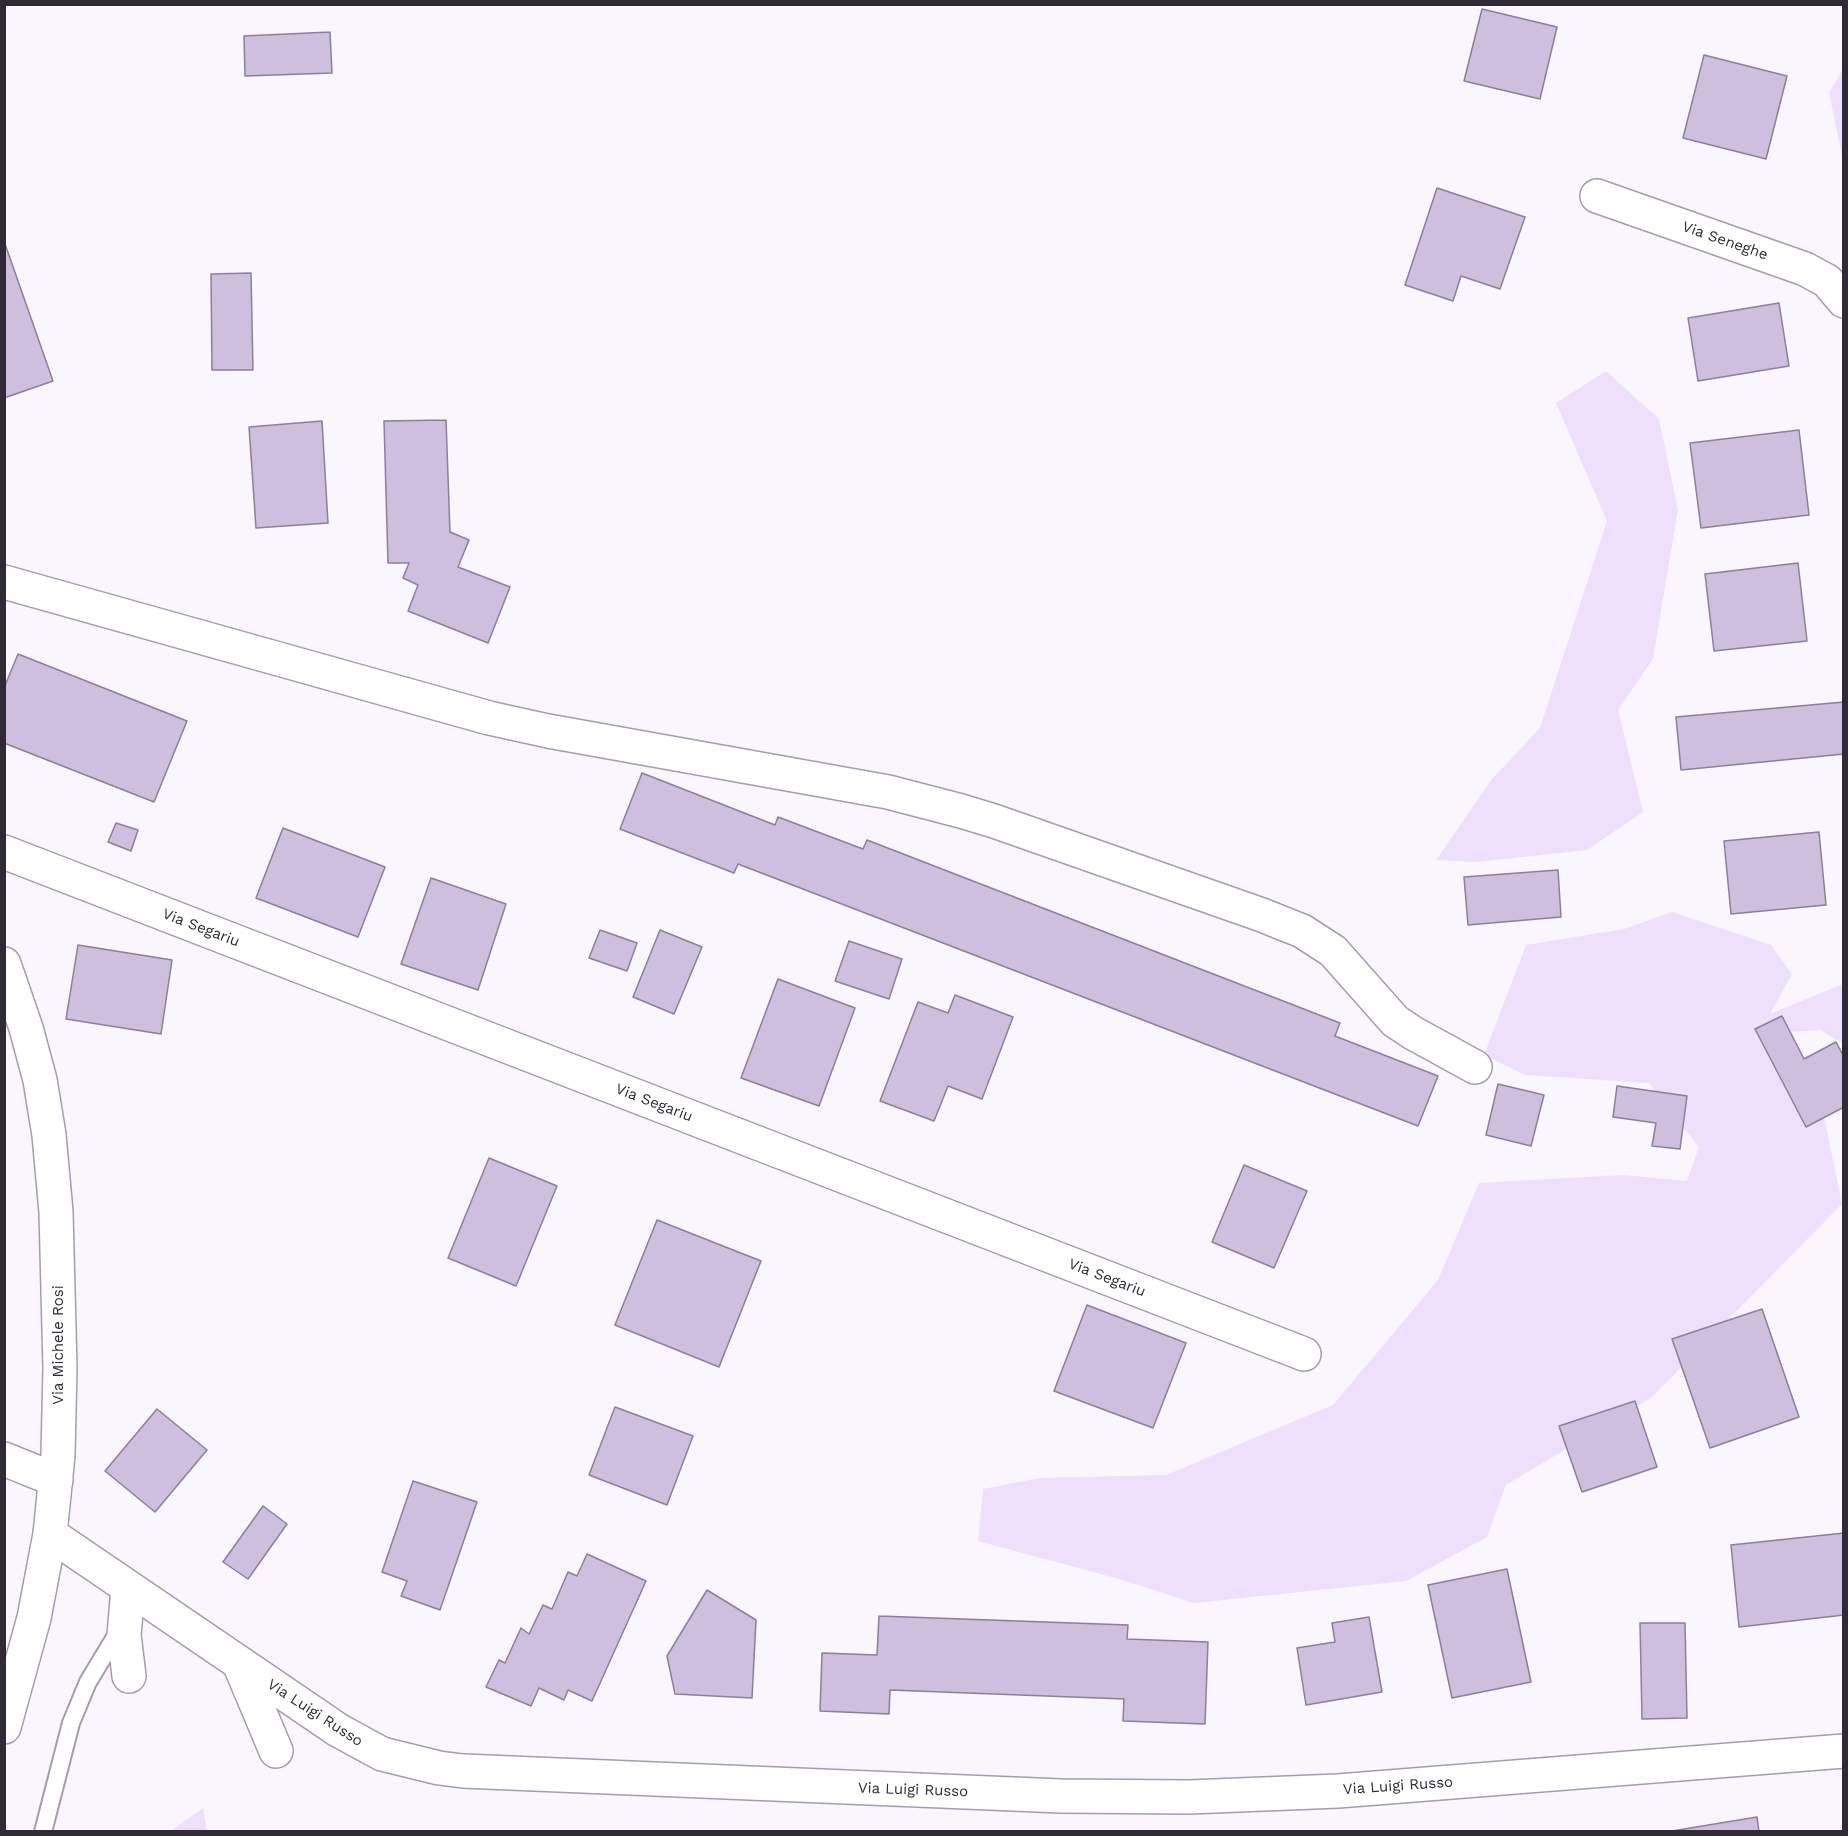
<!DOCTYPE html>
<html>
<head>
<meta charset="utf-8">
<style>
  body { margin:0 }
  #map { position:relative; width:1848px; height:1836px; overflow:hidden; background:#f9f6fd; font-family:"Work Sans",sans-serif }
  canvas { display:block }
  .frame { position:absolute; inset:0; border:6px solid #302a36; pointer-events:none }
</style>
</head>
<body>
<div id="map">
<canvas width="1848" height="1836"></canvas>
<div class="frame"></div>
</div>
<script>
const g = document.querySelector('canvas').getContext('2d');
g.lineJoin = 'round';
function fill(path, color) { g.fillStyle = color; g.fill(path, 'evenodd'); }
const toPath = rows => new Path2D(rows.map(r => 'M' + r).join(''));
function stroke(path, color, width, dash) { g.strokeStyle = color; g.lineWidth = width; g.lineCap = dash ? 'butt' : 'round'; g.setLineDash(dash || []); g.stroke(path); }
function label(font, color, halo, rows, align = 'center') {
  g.font = font + ' "Work Sans",sans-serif'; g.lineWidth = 6; g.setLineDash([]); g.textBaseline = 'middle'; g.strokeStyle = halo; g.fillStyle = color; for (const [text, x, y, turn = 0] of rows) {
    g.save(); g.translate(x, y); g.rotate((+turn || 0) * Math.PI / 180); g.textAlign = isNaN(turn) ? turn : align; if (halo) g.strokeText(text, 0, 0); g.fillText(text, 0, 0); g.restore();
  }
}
const green = toPath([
  [1843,69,1843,161,1829,93],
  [1606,371,1659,419,1678,510,1653,659,1618,710,1643,812,1587,850,1476,862,1436,860,1492,779,1540,728,1607,521,1556,403],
  [1672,912,1771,945,1792,974,1770,1014,1843,984,1843,1044,1821,1030,1758,1034,1823,1112,1842,1204,1651,1398,1506,1485,1487,1537,1406,1581,1194,1603,1119,1579,978,1541,983,1489,1040,1478,1166,1475,1333,1405,1438,1280,1479,1183,1623,1175,1687,1181,1699,1147,1649,1083,1525,1075,1484,1055,1526,945,1624,929],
  [203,1808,207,1831,171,1831]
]);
const building = toPath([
  [1482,9,1557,27,1540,99,1464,81,1482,9],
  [330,32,332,73,245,76,244,36,330,32],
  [1704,55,1787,76,1766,159,1683,138,1704,55],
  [1437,188,1525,217,1500,289,1461,276,1453,301,1405,285,1437,188],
  [4,241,53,381,4,398,4,241],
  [251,273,253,370,212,370,211,274,251,273],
  [1779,303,1789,366,1698,381,1688,318,1779,303],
  [446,420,450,532,469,540,458,567,510,587,488,643,408,611,418,585,403,578,409,563,388,563,384,421,446,420],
  [322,421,328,523,256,528,249,427,322,421],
  [1799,430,1809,515,1701,528,1690,443,1799,430],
  [1798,563,1807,641,1714,651,1705,574,1798,563],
  [18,654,187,721,154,802,4,743,4,688,18,654],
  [1844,702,1844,754,1681,770,1676,717,1844,702],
  [642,773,775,825,778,817,863,849,867,840,1340,1023,1335,1036,1438,1076,1418,1126,738,864,734,873,620,829,642,773],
  [116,823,138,830,131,851,108,842,116,823],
  [283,828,385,867,358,937,256,898,283,828],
  [1819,832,1826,905,1731,914,1724,841,1819,832],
  [1558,870,1561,917,1468,925,1464,877,1558,870],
  [431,878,506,904,478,990,401,964,431,878],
  [600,930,637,943,627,971,589,958,600,930],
  [660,930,702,947,674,1014,633,997,660,930],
  [849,941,902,959,889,999,835,981,849,941],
  [78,945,172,960,161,1034,66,1019,78,945],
  [778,979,855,1008,819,1106,741,1078,778,979],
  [955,995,1013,1017,982,1099,948,1086,934,1121,880,1101,918,1002,948,1013,955,995],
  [1782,1016,1804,1059,1836,1042,1844,1057,1844,1107,1806,1127,1755,1029,1782,1016],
  [1498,1084,1544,1095,1531,1146,1486,1135,1498,1084],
  [1617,1086,1687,1096,1680,1149,1652,1146,1656,1123,1613,1117,1617,1086],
  [489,1158,557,1186,516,1286,448,1258,489,1158],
  [1244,1165,1307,1191,1274,1268,1212,1242,1244,1165],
  [657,1220,761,1261,719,1367,615,1325,657,1220],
  [1087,1305,1186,1343,1153,1428,1054,1391,1087,1305],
  [1762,1309,1799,1417,1710,1448,1672,1339,1762,1309],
  [1635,1401,1657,1467,1582,1492,1559,1426,1635,1401],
  [615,1407,693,1436,667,1505,589,1475,615,1407],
  [157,1409,207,1450,155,1512,105,1471,157,1409],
  [413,1481,477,1502,440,1610,401,1596,407,1581,382,1572,413,1481],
  [263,1506,287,1524,248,1579,223,1562,263,1506],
  [1844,1533,1844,1615,1739,1627,1731,1545,1844,1533],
  [587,1554,646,1581,592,1701,568,1690,564,1700,539,1688,531,1706,486,1687,499,1660,505,1663,521,1628,529,1634,543,1605,552,1609,568,1572,577,1576,587,1554],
  [1507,1569,1531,1682,1452,1698,1428,1585,1507,1569],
  [707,1590,756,1620,752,1698,675,1694,667,1656,707,1590],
  [879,1616,1128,1625,1127,1639,1208,1642,1205,1724,1123,1721,1124,1699,890,1690,889,1714,820,1711,822,1653,877,1655,879,1616],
  [1369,1617,1382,1692,1306,1705,1297,1648,1335,1642,1332,1623,1369,1617],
  [1640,1623,1685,1623,1687,1718,1642,1719,1640,1623],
  [1757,1817,1759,1832,1666,1832,1757,1817]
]);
const lane = toPath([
  [43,1832,71,1723,88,1682,120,1629]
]);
const street = toPath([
  [1597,196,1805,269,1827,281,1844,301],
  [4,582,489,718,548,731,888,792,961,811,994,821,1262,915,1302,931,1333,951,1395,1021,1413,1033,1475,1067],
  [4,852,1304,1354],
  [4,1459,56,1480],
  [50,1534,338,1730,382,1754,439,1768,463,1771,1061,1796,1189,1797,1338,1791,1844,1751],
  [128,1588,124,1635,129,1676],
  [239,1663,276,1751]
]);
const secondary = toPath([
  [4,964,26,1028,40,1080,49,1135,56,1212,60,1368,58,1455,50,1534,34,1618,4,1727]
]);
const streetNames = [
  ["Via Seneghe",1725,241,19],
  ["Via Segariu",201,928,21],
  ["Via Segariu",654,1103,21],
  ["Via Segariu",1107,1278,21],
  ["Via Michele Rosi",59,1345,-90],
  ["Via Luigi Russo",315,1713,33],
  ["Via Luigi Russo",1398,1786,-4],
  ["Via Luigi Russo",913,1790,2]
];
fill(green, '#eee0fd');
fill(building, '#cebfde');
stroke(building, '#8d7e9b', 1.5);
stroke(lane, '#a899b7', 20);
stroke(street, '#a899b7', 36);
stroke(secondary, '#a899b7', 36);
stroke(lane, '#fff', 16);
stroke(street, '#fff', 33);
stroke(secondary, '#fff', 33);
label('15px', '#302a36', '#fff', streetNames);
</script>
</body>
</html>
